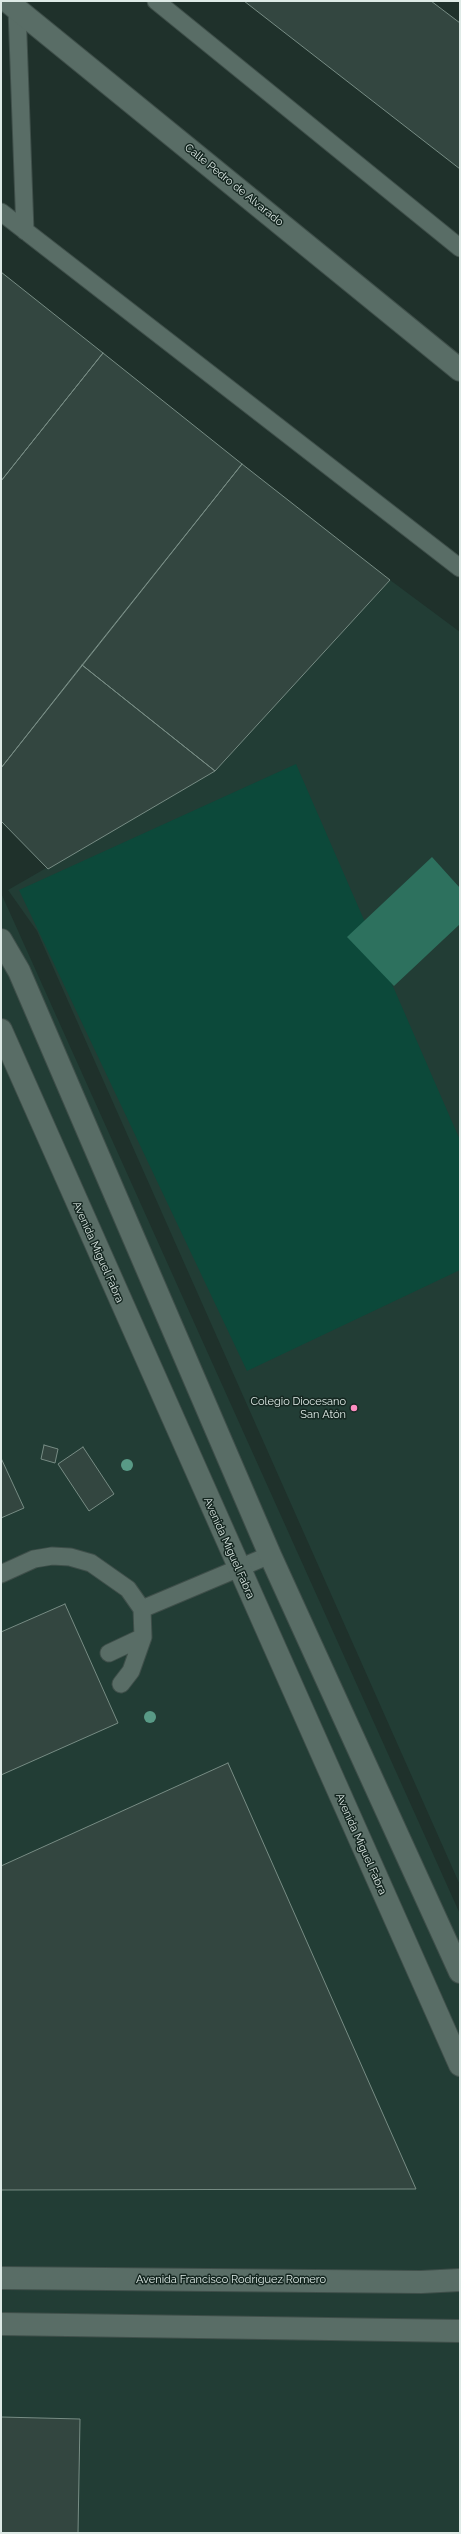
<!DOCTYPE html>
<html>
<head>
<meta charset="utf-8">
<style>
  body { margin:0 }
  #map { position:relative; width:461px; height:2534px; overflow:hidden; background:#1f312b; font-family:Raleway,sans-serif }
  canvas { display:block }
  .frame { position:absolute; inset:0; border:2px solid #deeae6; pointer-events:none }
</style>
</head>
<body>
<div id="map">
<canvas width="461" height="2534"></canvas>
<div class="frame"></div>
</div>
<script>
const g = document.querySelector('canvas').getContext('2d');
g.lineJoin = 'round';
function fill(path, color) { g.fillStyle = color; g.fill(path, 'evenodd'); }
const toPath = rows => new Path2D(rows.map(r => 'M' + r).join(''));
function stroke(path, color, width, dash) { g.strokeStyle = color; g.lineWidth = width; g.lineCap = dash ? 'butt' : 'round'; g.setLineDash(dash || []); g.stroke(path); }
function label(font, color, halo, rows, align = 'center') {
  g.font = font + ' Raleway,sans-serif'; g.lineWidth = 3; g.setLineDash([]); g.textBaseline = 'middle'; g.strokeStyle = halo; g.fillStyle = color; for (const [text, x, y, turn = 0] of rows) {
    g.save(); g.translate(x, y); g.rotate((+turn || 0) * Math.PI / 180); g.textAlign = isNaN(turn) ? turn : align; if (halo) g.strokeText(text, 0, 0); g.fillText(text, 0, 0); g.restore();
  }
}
const built = toPath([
  [390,580,460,632,460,1885,37,931,8,890,215,771],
  [1,893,460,1914,460,2533,1,2533]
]);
const green = toPath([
  [296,764,460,1140,460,1270,247,1371,19,890]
]);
const water = toPath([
  [432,857,460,888,460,924,394,986,347,937]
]);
const building = toPath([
  [244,1,431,1,460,23,460,169,244,1],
  [1,272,103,353,1,481,1,272],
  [103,353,242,464,1,768,1,481,103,353],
  [242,464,390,580,215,771,82,665,242,464],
  [82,665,215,771,48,869,1,821,1,768,82,665],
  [44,1445,58,1449,55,1463,41,1459,44,1445],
  [83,1447,114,1494,89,1511,58,1464,83,1447],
  [1,1458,24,1508,1,1518,1,1458],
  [65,1604,118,1723,1,1775,1,1632,65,1604],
  [228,1763,416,2189,1,2190,1,1866,228,1763],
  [1,2417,80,2419,78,2533,1,2533,1,2417]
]);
const service = toPath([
  [156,1,460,248],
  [17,9,25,231],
  [1,212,460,568],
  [1,1574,34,1559,52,1556,70,1557,91,1563,128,1589,142,1609,143,1637,131,1671,121,1684],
  [142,1609,270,1555],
  [109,1653,143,1637]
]);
const minor = toPath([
  [1,940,19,971,270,1555,460,1972],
  [1,1030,460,2065],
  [1,2278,421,2282,460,2280],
  [1,2324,460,2331]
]);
const secondary = toPath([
  [7,1,460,370]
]);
const trees = [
  [127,1465],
  [150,1717]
];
const markers = [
  [354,1408,4,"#fd8ec1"]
];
const streetNames = [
  ["Calle Pedro de Alvarado",234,185,39],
  ["Avenida Miguel Fabra",98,1252,66],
  ["Avenida Miguel Fabra",229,1548,66],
  ["Avenida Miguel Fabra",361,1844,66],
  ["Avenida Francisco Rodríguez Romero",231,2280]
];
const poiNames = [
  ["Colegio Diocesano",346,1402],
  ["San Atón",346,1415]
];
fill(built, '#223d35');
fill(green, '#0c493a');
fill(water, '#2d715e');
fill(building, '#334640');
stroke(building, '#778c84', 1);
stroke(service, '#3f4f4a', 19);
stroke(minor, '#3f4f4a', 24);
stroke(secondary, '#3f4f4a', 24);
stroke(service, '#596d66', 17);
stroke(minor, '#596d66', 22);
stroke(secondary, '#596d66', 22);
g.fillStyle = '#599a86';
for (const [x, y] of trees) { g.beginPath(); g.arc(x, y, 6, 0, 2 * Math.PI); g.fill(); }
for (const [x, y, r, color] of markers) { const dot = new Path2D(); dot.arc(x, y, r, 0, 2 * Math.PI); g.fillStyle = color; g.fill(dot); stroke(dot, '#152721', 1.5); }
label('11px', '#deeae6', '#152721', streetNames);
label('11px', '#deeae6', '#152721', poiNames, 'right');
</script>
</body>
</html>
